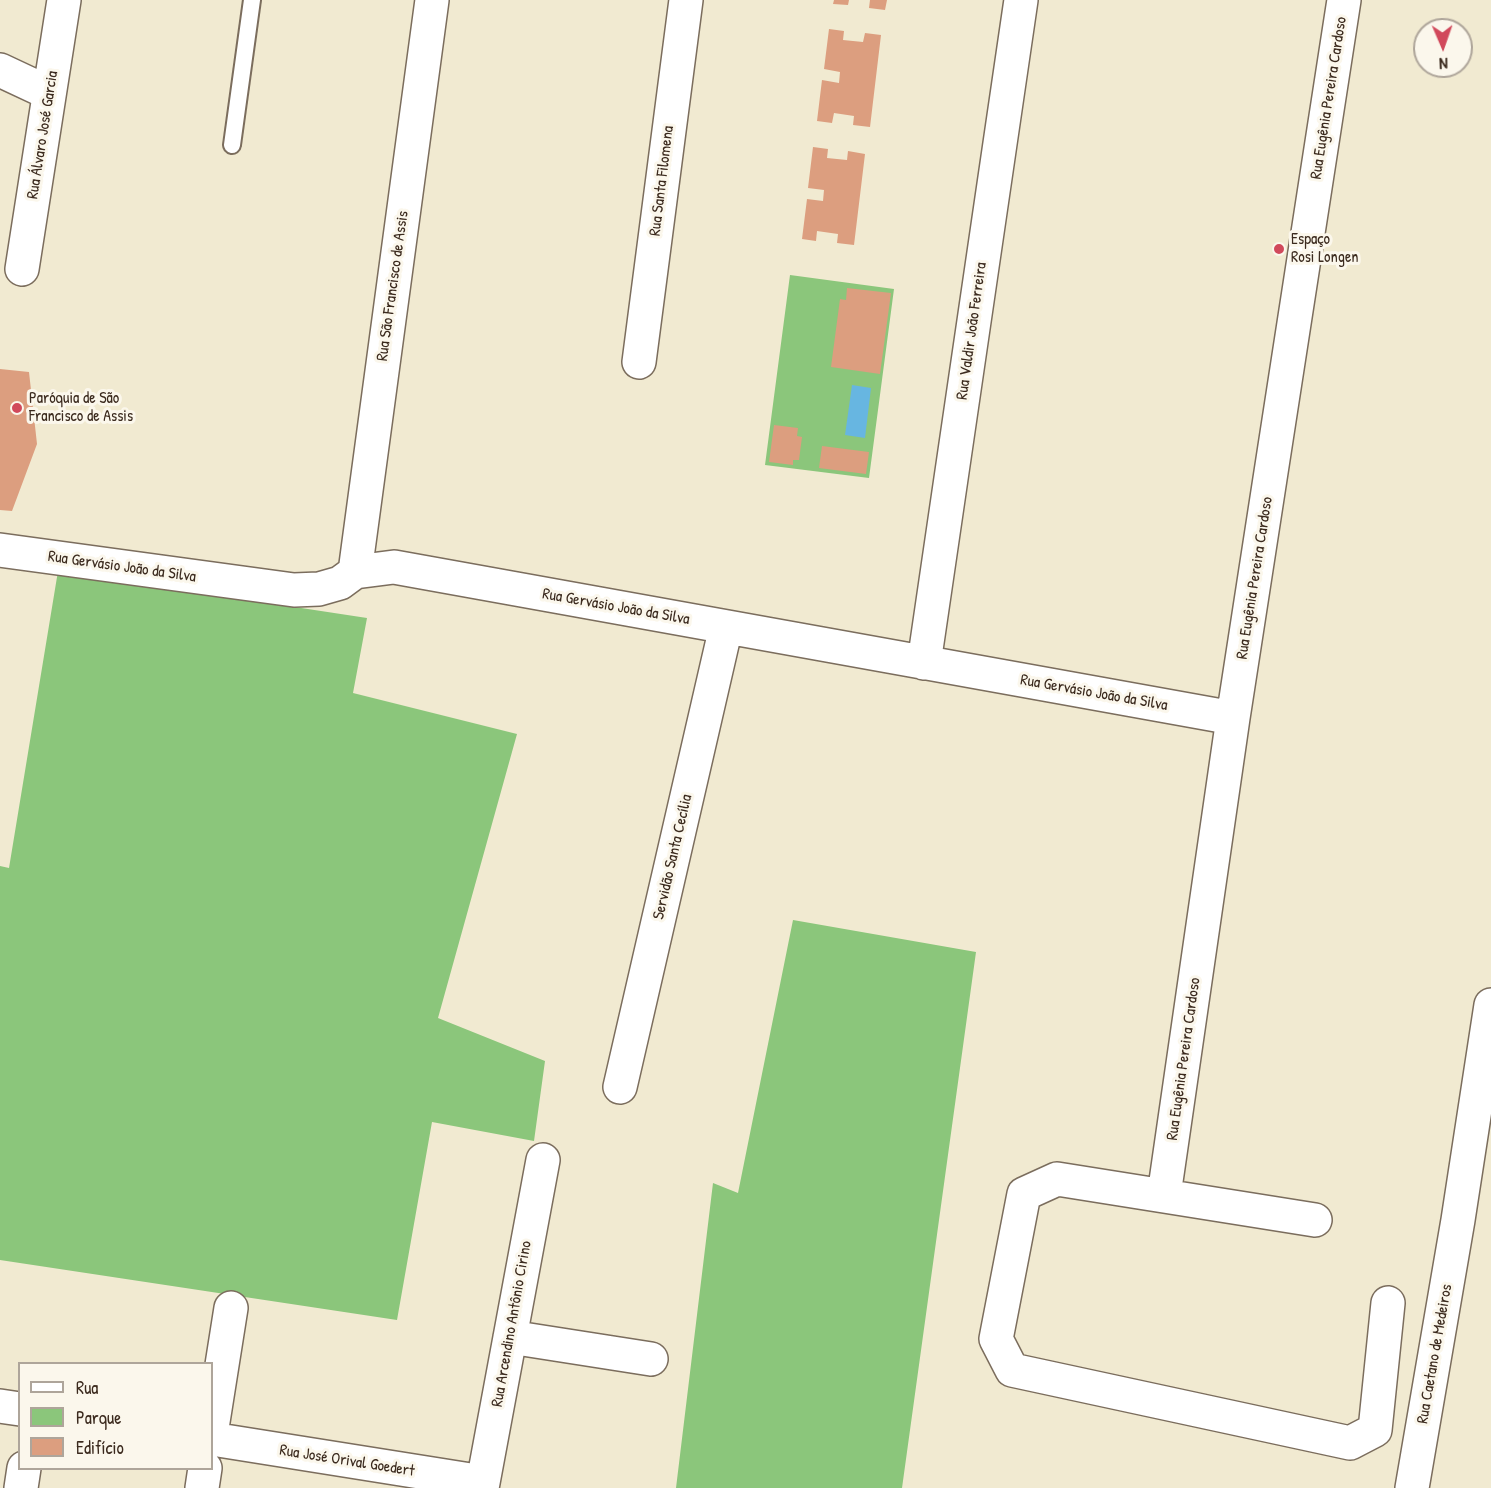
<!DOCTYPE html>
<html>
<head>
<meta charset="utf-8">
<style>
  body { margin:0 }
  #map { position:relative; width:1491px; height:1488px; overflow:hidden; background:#f1ead1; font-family:"Patrick Hand",sans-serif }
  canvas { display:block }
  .legend { position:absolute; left:18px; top:1362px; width:195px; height:108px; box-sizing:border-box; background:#fbf7ec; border:2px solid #aea59a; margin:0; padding:8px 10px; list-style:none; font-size:18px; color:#3b2a1e }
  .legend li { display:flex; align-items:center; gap:12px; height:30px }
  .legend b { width:30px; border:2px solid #aea59a }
  .north { position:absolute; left:1413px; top:18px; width:60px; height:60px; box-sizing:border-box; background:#fbf7ec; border:2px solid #aea59a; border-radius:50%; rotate:178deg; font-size:16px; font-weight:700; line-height:24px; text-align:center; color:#3b2a1e }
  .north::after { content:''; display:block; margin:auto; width:21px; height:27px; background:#d1495b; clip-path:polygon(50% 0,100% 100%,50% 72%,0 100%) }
</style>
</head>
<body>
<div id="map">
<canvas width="1491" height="1488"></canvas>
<ul class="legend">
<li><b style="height:8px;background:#fff"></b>Rua</li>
<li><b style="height:16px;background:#8bc67b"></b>Parque</li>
<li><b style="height:16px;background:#dc9e7f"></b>Edifício</li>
</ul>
<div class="north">N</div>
</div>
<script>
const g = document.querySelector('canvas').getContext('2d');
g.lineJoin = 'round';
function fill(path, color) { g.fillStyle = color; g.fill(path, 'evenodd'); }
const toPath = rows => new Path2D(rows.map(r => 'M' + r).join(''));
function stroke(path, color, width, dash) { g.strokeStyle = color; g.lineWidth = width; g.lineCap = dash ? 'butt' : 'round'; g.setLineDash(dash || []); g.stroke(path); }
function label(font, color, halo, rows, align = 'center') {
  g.font = font + ' "Patrick Hand",sans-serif'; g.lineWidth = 6; g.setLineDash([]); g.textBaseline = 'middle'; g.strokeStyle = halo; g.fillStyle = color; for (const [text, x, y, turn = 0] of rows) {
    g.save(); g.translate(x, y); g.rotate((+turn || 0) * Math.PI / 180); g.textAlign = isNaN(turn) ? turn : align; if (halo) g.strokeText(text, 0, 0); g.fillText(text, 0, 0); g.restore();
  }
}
const green = toPath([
  [790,275,894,289,869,478,765,465],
  [58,571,367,618,353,693,517,734,438,1018,545,1061,534,1141,432,1122,397,1320,0,1260,0,866,9,868],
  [793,920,976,952,902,1488,676,1488,713,1183,738,1193]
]);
const water = toPath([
  [852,385,871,388,865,438,845,435]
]);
const building = toPath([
  [834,0,849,0,848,5,833,4],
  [870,0,887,0,885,10,869,8],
  [829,29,844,31,843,40,863,42,865,33,881,35,870,127,853,125,854,116,834,113,832,123,817,121,822,80,839,83,840,72,824,69],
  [813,147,828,149,827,158,847,160,848,151,865,154,854,245,837,243,838,234,817,231,816,241,802,239,807,199,823,201,824,190,808,188],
  [847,288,891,293,880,374,831,367,840,299,846,300],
  [0,369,29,372,37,444,12,511,0,510],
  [774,425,798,428,797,436,802,437,799,460,793,460,793,465,769,462],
  [822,446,869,452,866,474,819,468]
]);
const lane = toPath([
  [232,145,252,0]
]);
const street = toPath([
  [0,70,49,93],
  [22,269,64,0],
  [639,362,686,0],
  [0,550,294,590,319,589,340,583,355,572,394,567,1233,718],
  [355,572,432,0],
  [924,663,1021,0],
  [620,1087,726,627],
  [1164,1195,1233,718,1344,0],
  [1315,1220,1057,1179,1024,1194,996,1339,1012,1370,1350,1443,1375,1430,1388,1303],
  [510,1337,651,1359],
  [0,1406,20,1409],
  [212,1428,231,1308],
  [212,1439,483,1482],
  [21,1488,24,1468],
  [202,1488,205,1468],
  [482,1488,543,1160],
  [1412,1488,1458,1220,1491,1005]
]);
const markers = [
  [1279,249,6,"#d1495b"],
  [17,408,6,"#d1495b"]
];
const streetNames = [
  ["Rua Eugênia Pereira Cardoso",1329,98,-81],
  ["Rua Álvaro José Garcia",43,135,-81],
  ["Rua Santa Filomena",662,181,-83],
  ["Rua São Francisco de Assis",393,286,-82],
  ["Rua Valdir João Ferreira",972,331,-82],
  ["Rua Gervásio João da Silva",122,567,8],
  ["Rua Eugênia Pereira Cardoso",1255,578,-81],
  ["Rua Gervásio João da Silva",616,607,10],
  ["Rua Gervásio João da Silva",1094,693,10],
  ["Servidão Santa Cecília",673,857,-77],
  ["Rua Eugênia Pereira Cardoso",1184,1059,-82],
  ["Rua Arcendino Antônio Cirino",512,1324,-80],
  ["Rua Caetano de Medeiros",1435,1354,-80],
  ["Rua José Orival Goedert",347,1461,9]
];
const poiNames = [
  ["Espaço",1291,240],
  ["Rosi Longen",1291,258],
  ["Paróquia de São",29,399],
  ["Francisco de Assis",29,417]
];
fill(green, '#8bc67b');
fill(water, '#67b6e1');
fill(building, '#dc9e7f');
stroke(lane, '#7b6d5d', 20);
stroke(street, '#7b6d5d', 36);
stroke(lane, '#fff', 16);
stroke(street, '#fff', 33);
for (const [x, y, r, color] of markers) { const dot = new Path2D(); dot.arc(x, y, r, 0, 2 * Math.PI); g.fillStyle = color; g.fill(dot); stroke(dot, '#fbf7ec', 2); }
label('16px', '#3b2a1e', '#fbf7ec', streetNames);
label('16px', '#3b2a1e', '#fbf7ec', poiNames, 'left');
</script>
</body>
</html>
